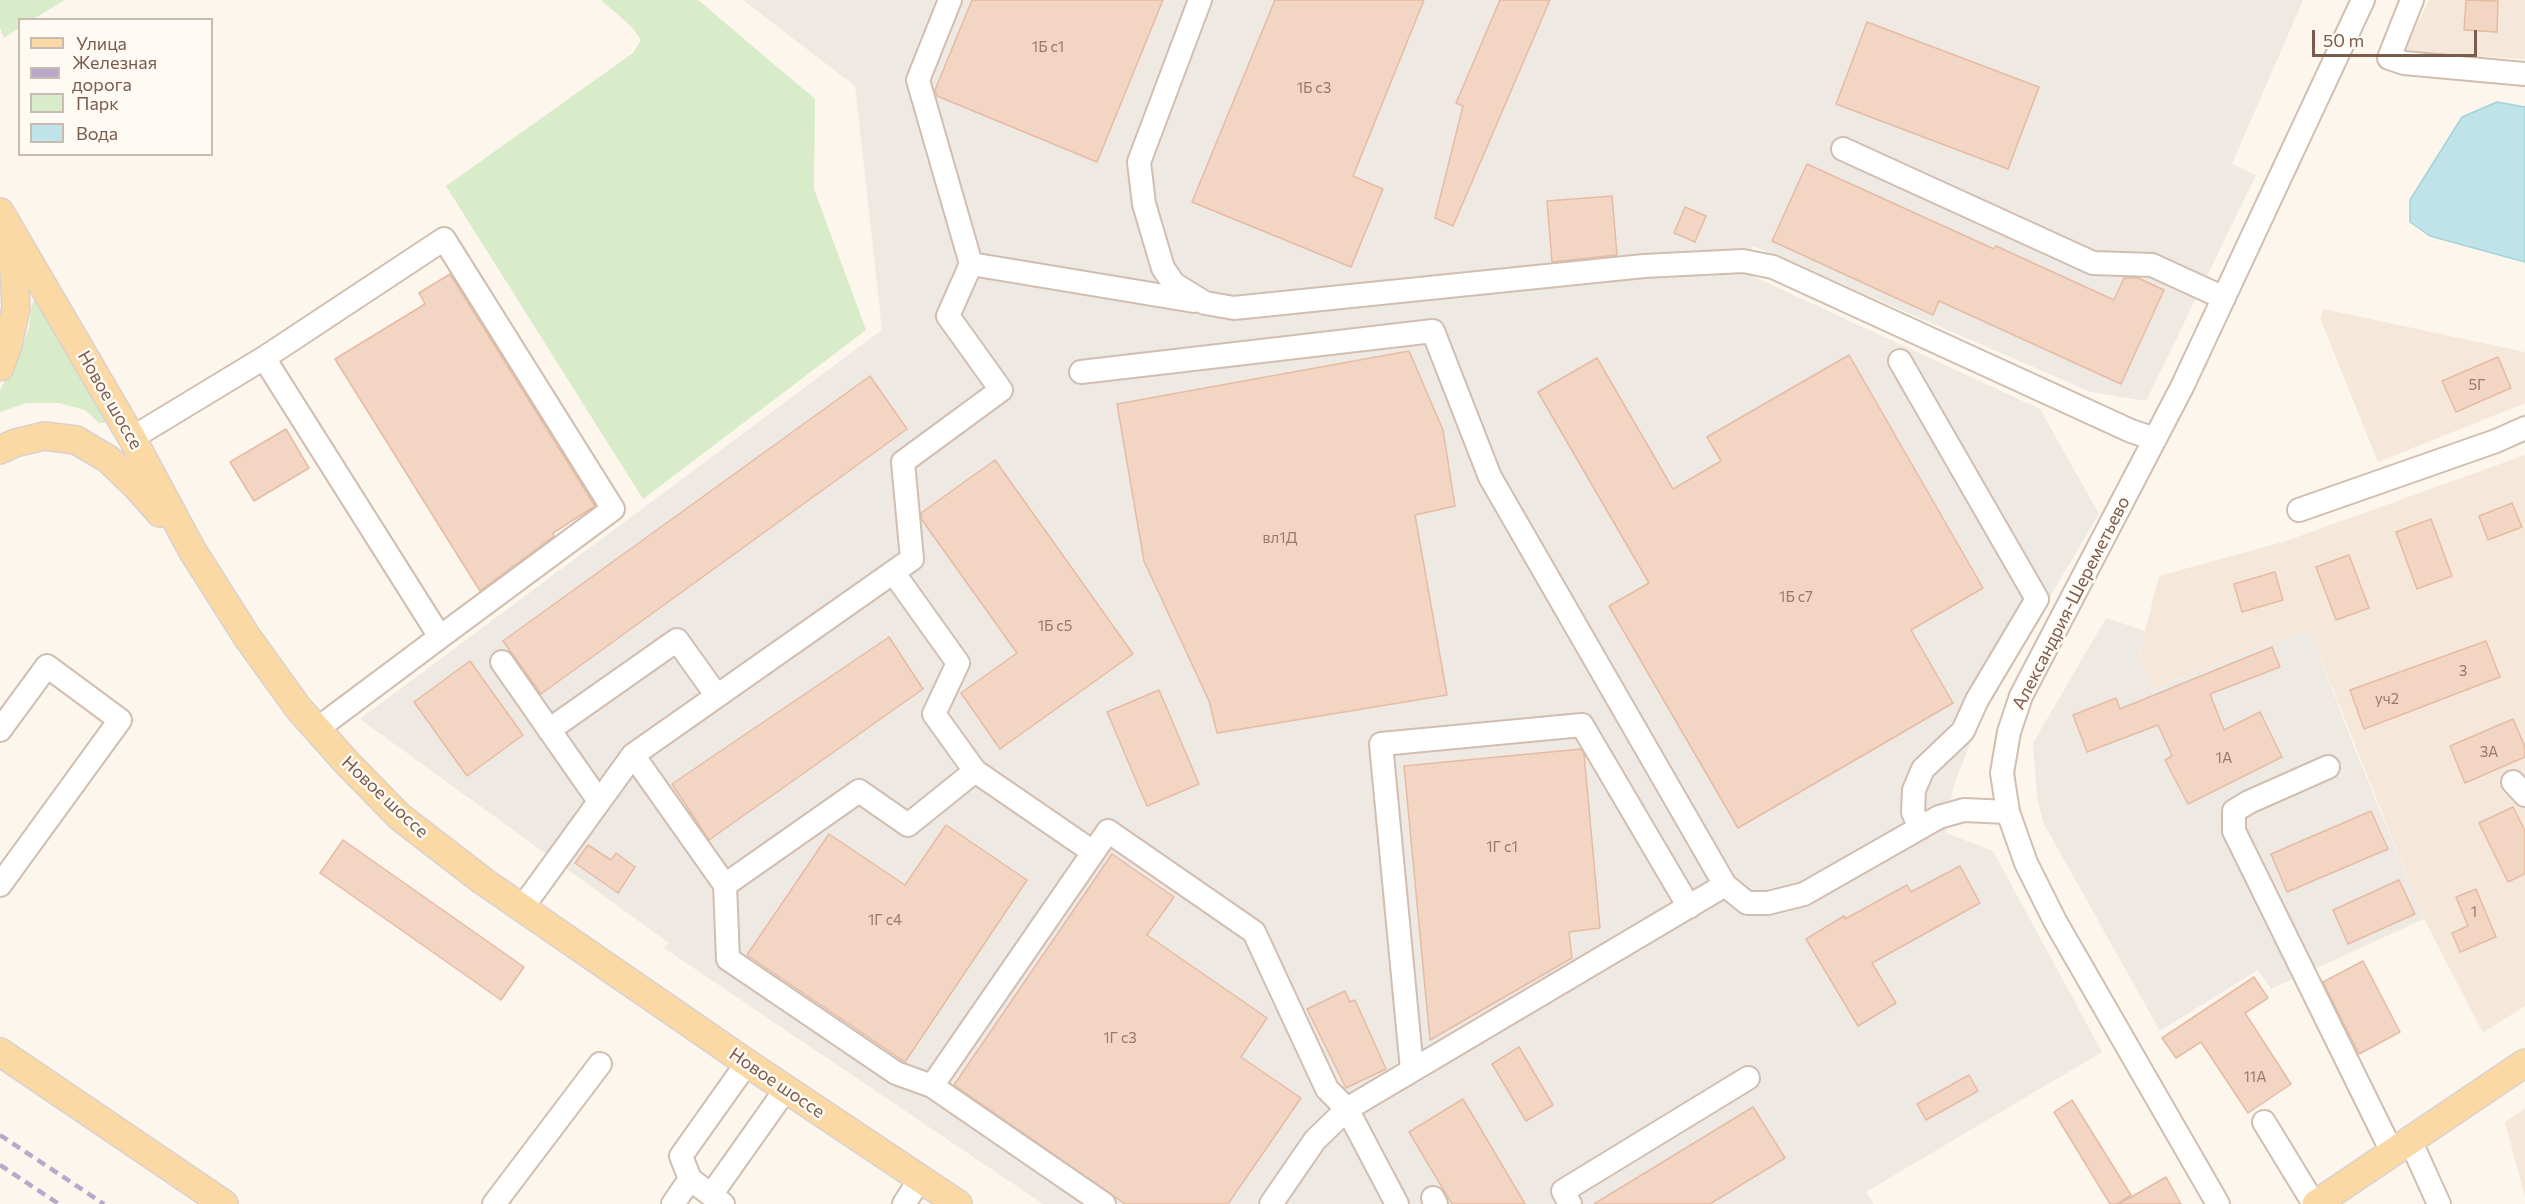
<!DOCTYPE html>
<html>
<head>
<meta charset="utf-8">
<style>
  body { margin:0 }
  #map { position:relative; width:2525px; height:1204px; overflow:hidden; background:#fdf6ec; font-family:Commissioner,sans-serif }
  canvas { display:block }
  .legend { position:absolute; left:18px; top:18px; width:195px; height:138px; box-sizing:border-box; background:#fffaf3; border:2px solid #cabbb1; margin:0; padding:8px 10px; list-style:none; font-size:18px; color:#7a5c4d }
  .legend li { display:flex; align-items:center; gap:12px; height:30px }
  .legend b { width:30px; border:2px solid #cabbb1 }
  .scale { position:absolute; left:2312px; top:30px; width:165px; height:27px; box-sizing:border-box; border:3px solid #7a5c4d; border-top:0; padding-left:8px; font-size:18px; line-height:21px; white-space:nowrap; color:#7a5c4d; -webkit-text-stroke:4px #fffaf3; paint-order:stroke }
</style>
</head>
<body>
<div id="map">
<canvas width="2525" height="1204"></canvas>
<ul class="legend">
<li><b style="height:8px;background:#fbd9a5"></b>Улица</li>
<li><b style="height:8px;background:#b9a8c9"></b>Железная дорога</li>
<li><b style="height:16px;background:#d8ecc9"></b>Парк</li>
<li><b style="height:16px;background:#bfe3e8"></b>Вода</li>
</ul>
<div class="scale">50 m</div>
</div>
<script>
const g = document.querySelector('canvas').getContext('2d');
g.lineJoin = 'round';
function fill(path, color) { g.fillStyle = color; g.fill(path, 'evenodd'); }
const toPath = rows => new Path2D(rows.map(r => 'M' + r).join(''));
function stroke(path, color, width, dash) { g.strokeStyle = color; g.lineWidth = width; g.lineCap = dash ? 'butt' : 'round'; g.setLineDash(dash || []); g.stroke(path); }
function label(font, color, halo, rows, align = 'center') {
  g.font = font + ' Commissioner,sans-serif'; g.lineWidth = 5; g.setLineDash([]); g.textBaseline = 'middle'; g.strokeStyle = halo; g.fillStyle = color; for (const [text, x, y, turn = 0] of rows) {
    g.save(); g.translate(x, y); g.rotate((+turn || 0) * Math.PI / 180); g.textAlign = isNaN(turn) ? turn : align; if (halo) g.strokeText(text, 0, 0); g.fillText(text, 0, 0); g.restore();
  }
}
const residential = toPath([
  [2429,0,2525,0,2525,59,2404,53],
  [2324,309,2525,352,2525,403,2378,462,2320,318],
  [2525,455,2525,1006,2483,1033,2424,919,2309,629,2150,690,2139,655,2159,576,2286,541],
  [2525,1109,2525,1197,2505,1122]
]);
const industrial = toPath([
  [743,0,2303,0,2232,164,2256,175,2146,401,2091,392,1753,246,1744,272,2040,409,2099,514,1985,706,1953,787,1946,833,1993,851,2102,1052,1866,1192,1874,1204,1043,1204,664,948,669,943,360,719,882,330,855,86],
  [2106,618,2145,631,2139,655,2151,690,2309,629,2353,744,2424,919,2271,989,2258,970,2160,1031,2044,824,2037,798,2033,743]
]);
const green = toPath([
  [0,0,65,0,33,19,20,20,19,28,4,38,0,28],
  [601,0,698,0,815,99,814,189,866,330,643,499,446,186,633,53,641,40,632,27],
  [36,298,107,420,105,423,99,423,85,410,58,403,26,403,0,412,0,390,21,351,29,327,32,304]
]);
const water = toPath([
  [2497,102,2525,107,2525,262,2430,236,2410,222,2410,200,2462,117,2497,102]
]);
const building = toPath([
  [972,0,1163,0,1097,162,937,96,935,90,972,0],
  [1275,0,1424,0,1353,176,1383,189,1351,267,1192,202,1275,0],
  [1500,0,1550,0,1453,226,1435,218,1463,106,1456,103,1500,0],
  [2466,0,2498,1,2497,32,2464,30,2466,0],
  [1867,22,2039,87,2008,169,1836,104,1867,22],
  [1807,164,1994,249,1996,246,2114,300,2124,278,2138,278,2164,290,2121,384,1939,301,1933,315,1772,241,1807,164],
  [1612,196,1617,255,1552,262,1547,201,1612,196],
  [1685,207,1706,216,1695,242,1674,233,1685,207],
  [450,274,595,506,553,533,554,536,480,591,335,359,425,304,419,293,450,274],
  [1409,351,1443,430,1455,506,1415,515,1447,695,1217,733,1209,701,1144,561,1117,404,1409,351],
  [1849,355,1983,588,1911,630,1953,703,1738,828,1609,606,1649,583,1538,392,1597,358,1673,489,1721,461,1707,437,1849,355],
  [2498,357,2511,388,2456,412,2442,381,2498,357],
  [870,376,907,429,541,694,503,641,870,376],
  [286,429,309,468,254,501,230,462,286,429],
  [995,460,1133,654,1000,749,961,693,1017,653,922,520,921,513,995,460],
  [2512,503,2522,527,2488,540,2479,516,2512,503],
  [2431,519,2452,576,2417,589,2396,532,2431,519],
  [2349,555,2369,608,2336,620,2316,567,2349,555],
  [2275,572,2283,600,2242,612,2234,584,2275,572],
  [889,637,923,689,709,840,672,784,889,637],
  [2486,641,2500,677,2364,729,2350,690,2486,641],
  [2272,647,2280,667,2210,694,2224,730,2260,712,2282,757,2188,804,2165,760,2172,756,2158,725,2087,752,2073,715,2116,698,2120,709,2272,647],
  [470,661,523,735,467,776,414,702,470,661],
  [1159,690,1199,784,1147,806,1107,712,1159,690],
  [2513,719,2525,747,2525,757,2465,783,2450,746,2513,719],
  [1581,749,1584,754,1600,928,1569,932,1572,958,1430,1040,1404,766,1581,749],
  [2513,807,2525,831,2525,874,2508,882,2479,823,2513,807],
  [2371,811,2388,849,2287,892,2271,854,2371,811],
  [946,825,1027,880,905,1062,747,955,829,834,905,885,946,825],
  [343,840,524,967,501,1000,320,873,343,840],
  [588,845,611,860,616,853,635,867,618,893,575,863,588,845],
  [1112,854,1174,897,1147,935,1267,1018,1241,1057,1301,1098,1228,1204,1125,1204,954,1085,1112,854],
  [1960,866,1980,903,1872,963,1896,1003,1858,1026,1806,939,1844,916,1845,919,1907,885,1911,892,1960,866],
  [2399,880,2415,914,2348,944,2333,910,2399,880],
  [2476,889,2496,937,2460,952,2452,933,2468,926,2456,897,2476,889],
  [2363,961,2400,1032,2359,1054,2323,982,2363,961],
  [2254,977,2268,998,2245,1013,2291,1084,2248,1113,2201,1042,2176,1058,2162,1038,2254,977],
  [1345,991,1350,1002,1355,1000,1386,1069,1346,1088,1307,1009,1345,991],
  [1519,1047,1553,1105,1526,1121,1492,1064,1519,1047],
  [1969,1075,1978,1091,1926,1120,1917,1104,1969,1075],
  [1463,1099,1525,1204,1452,1204,1409,1132,1463,1099],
  [2072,1100,2131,1195,2117,1204,2110,1204,2054,1112,2072,1100],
  [1753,1107,1785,1158,1710,1204,1594,1204,1753,1107],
  [2166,1177,2181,1204,2119,1204,2166,1177]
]);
const minor = toPath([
  [950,0,918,80,971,264,1194,301],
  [1200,0,1139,162,1144,204,1163,268,1174,284,1205,303,1234,308,1644,266,1743,261,1773,267,2131,431,2155,439],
  [2412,0,2389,58,2404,63,2525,74],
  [1843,149,2093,263,2152,265,2224,298],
  [971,264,948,316,1001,390,903,462,912,559,633,755,725,885,859,791,908,825,975,771,1093,852],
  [264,358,440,637,317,729],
  [1900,361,2037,599,1977,700,1963,731,1923,769,1914,790,1913,812,1920,828],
  [1081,372,1433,331,1490,477,1725,885,1747,903,1768,903,1804,894,1939,817,1964,810,2008,812],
  [132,438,264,358,444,239,613,509,440,637],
  [2299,510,2496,441,2525,428],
  [893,572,958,663,934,714,975,771],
  [502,662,599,801],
  [0,730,47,666,120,720,0,885],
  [549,730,677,640,717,696],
  [2328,767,2249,802,2234,811,2234,831,2392,1152],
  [2513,782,2525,795],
  [725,885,728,959,896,1073,932,1086],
  [522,908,633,755],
  [1412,1070,1381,744,1582,725,1689,907],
  [2264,1122,2314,1204],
  [2410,1140,2439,1204],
  [711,1195,786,1089],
  [1433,1198,1436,1204],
  [494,1204,600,1064],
  [673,1204,690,1179],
  [723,1204,690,1179,681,1156,747,1063],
  [904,1204,920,1179],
  [1104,1204,932,1086,1108,831,1254,932,1327,1089,1347,1109,1397,1204],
  [1271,1204,1315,1140,1347,1109,1725,885],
  [1570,1204,1563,1191,1748,1078],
  [2218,1204,2055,921,2026,863,2008,812,2002,773,2009,732,2021,696,2182,387,2363,0]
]);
const major = toPath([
  [0,212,132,438,192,550,247,637,299,709,348,764,400,817,483,881,747,1063,958,1204],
  [0,367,8,345,16,308,14,269,4,239],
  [0,450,15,443,44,436,76,440,108,459,138,488,160,513],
  [0,1052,224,1204],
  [2316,1204,2525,1063]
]);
const rail = toPath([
  [0,1135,104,1204],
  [0,1165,59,1204]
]);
const numberNames = [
  ["1Б с1",1048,47],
  ["1Б с3",1314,88],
  ["5Г",2477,385],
  ["вл1Д",1280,538],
  ["1Б с7",1796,597],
  ["1Б с5",1055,626],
  ["3",2463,671],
  ["уч2",2387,699],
  ["3А",2489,752],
  ["1А",2224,758],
  ["1Г с1",1502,847],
  ["1",2474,912],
  ["1Г с4",885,920],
  ["1Г с3",1120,1038],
  ["11А",2255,1077]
];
const streetNames = [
  ["Новое шоссе",110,400,60],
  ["Александрия-Шереметьево",2071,603,-63],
  ["Новое шоссе",385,797,43],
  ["Новое шоссе",777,1083,34]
];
fill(residential, '#f5e8da');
fill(industrial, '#efe9e4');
fill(green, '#d8ecc9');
fill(water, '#bfe3e8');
stroke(water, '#a5d3da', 1.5);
fill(building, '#f3d5c3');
stroke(building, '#e6bba3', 1.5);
stroke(minor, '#d1beb0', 26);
stroke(major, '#dad1cd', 30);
stroke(minor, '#fff', 22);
stroke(major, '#fbd9a5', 27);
stroke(rail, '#b9a8c9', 4.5, [9, 6]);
label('15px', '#987a6a', null, numberNames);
label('18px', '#7a5c4d', '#fffaf3', streetNames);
</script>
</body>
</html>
